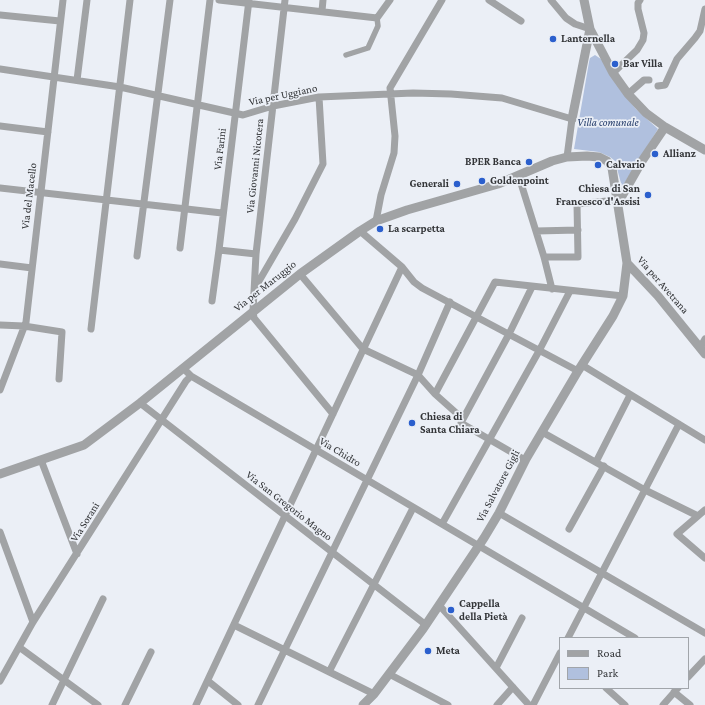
<!DOCTYPE html>
<html>
<head>
<meta charset="utf-8">
<style>
  body { margin:0 }
  #map { position:relative; width:705px; height:705px; overflow:hidden; background:#ebeff6; font-family:"Crimson Pro",serif }
  canvas { display:block }
  .legend { position:absolute; left:559px; top:637px; width:130px; height:52px; box-sizing:border-box; background:#ebeff6; border:1px solid #a1a5aa; margin:0; padding:5px 7px; list-style:none; font-size:12px; color:#333538 }
  .legend li { display:flex; align-items:center; gap:8px; height:20px }
  .legend b { width:20px; border:1px solid #a1a5aa }
</style>
</head>
<body>
<div id="map">
<canvas width="705" height="705"></canvas>
<ul class="legend">
<li><b style="height:5px;background:#a1a3a5"></b>Road</li>
<li><b style="height:11px;background:#b0c0de"></b>Park</li>
</ul>
</div>
<script>
const g = document.querySelector('canvas').getContext('2d');
g.lineJoin = 'round';
function fill(path, color) { g.fillStyle = color; g.fill(path, 'evenodd'); }
const toPath = rows => new Path2D(rows.map(r => 'M' + r).join(''));
function stroke(path, color, width, dash) { g.strokeStyle = color; g.lineWidth = width; g.lineCap = dash ? 'butt' : 'round'; g.setLineDash(dash || []); g.stroke(path); }
function label(font, color, halo, rows, align = 'center') {
  g.font = font + ' "Crimson Pro",serif'; g.lineWidth = 3.5; g.setLineDash([]); g.textBaseline = 'middle'; g.strokeStyle = halo; g.fillStyle = color; for (const [text, x, y, turn = 0] of rows) {
    g.save(); g.translate(x, y); g.rotate((+turn || 0) * Math.PI / 180); g.textAlign = isNaN(turn) ? turn : align; if (halo) g.strokeText(text, 0, 0); g.fillText(text, 0, 0); g.restore();
  }
}
const green = toPath([
  [595,55,601,59,621,91,636,109,658,129,622,187,615,161,610,157,599,152,574,149,589,62,590,58]
]);
const pedestrian = toPath([
  [346,55,368,48,378,26,377,18]
]);
const minor = toPath([
  [219,0,377,18,390,0],
  [285,0,256,254,253,311,254,318,333,414],
  [489,0,521,21],
  [551,0,566,18,575,24,590,29],
  [322,11,323,0],
  [0,15,60,21],
  [0,69,120,87,243,115,273,106,319,97,413,93,451,94,502,98,572,119,567,157],
  [613,73,637,50,643,40,644,33,638,9,638,3,640,0],
  [77,80,87,0],
  [658,86,665,85,677,59,695,38,700,31,705,9],
  [628,94,644,80,649,80],
  [0,126,48,132],
  [519,177,544,257,552,289],
  [0,188,222,213],
  [376,221,381,195,394,153,395,136,390,88,442,0],
  [360,231,402,267,414,282,422,288,578,371],
  [536,231,578,230],
  [180,248,210,0],
  [219,250,256,254],
  [137,256,170,0],
  [544,257,578,257,577,204,617,200],
  [0,264,32,268],
  [255,288,295,219,323,164,319,97],
  [212,301,219,250,249,0],
  [450,302,418,375,435,394,495,282,623,296],
  [0,325,24,326,62,332,59,379],
  [91,329,130,0],
  [700,348,705,339],
  [582,365,705,440],
  [183,368,191,376,635,638],
  [0,390,26,322,63,0],
  [435,394,463,419,461,423,525,460],
  [140,403,426,625],
  [463,419,509,334,532,287],
  [542,432,645,490,698,516],
  [41,460,77,554],
  [596,462,630,395],
  [705,510,677,534,705,558],
  [499,513,705,633],
  [442,524,539,351,570,291],
  [569,529,604,466],
  [0,532,33,622],
  [439,605,529,705],
  [234,625,374,694],
  [568,638,679,424],
  [19,647,98,705],
  [496,668,522,618],
  [329,672,413,508],
  [389,674,448,705],
  [688,677,705,659],
  [0,681,33,622,186,381,191,376],
  [208,681,238,705],
  [606,688,625,705],
  [674,692,690,705],
  [52,705,103,599],
  [125,705,151,652],
  [196,705,402,267],
  [258,705,418,375,363,349,300,274],
  [497,705,513,687],
  [533,705,560,653],
  [663,705,678,688]
]);
const tertiary = toPath([
  [584,0,590,29,613,73,628,94,646,113,665,127,705,150],
  [572,119,590,29],
  [617,200,622,196,642,161,665,127],
  [627,263,658,296,705,354],
  [0,474,84,445,140,403,300,274,360,231,376,221,407,210,498,184,552,161,567,157,587,156,599,157,607,161,612,168,627,263,623,296,613,316,578,371,526,459,499,513,484,538,423,629,374,694,363,705]
]);
const markers = [
  [553,39,4,"#2b5fcd"],
  [615,64,4,"#2b5fcd"],
  [655,154,4,"#2b5fcd"],
  [529,162,4,"#2b5fcd"],
  [598,165,4,"#2b5fcd"],
  [482,181,4,"#2b5fcd"],
  [457,184,4,"#2b5fcd"],
  [648,195,4,"#2b5fcd"],
  [380,229,4,"#2b5fcd"],
  [412,423,4,"#2b5fcd"],
  [451,610,4,"#2b5fcd"],
  [428,651,4,"#2b5fcd"]
];
const poiNames = [
  ["Lanternella",561,39],
  ["Bar Villa",623,64],
  ["Allianz",663,154],
  ["BPER Banca",521,162,"right"],
  ["Calvario",606,165],
  ["Goldenpoint",490,181],
  ["Generali",449,184,"right"],
  ["Chiesa di San",640,189,"right"],
  ["Francesco d'Assisi",640,202,"right"],
  ["La scarpetta",388,229],
  ["Chiesa di",420,417],
  ["Santa Chiara",420,430],
  ["Cappella",459,604],
  ["della Pietà",459,617],
  ["Meta",436,651]
];
const streetNames = [
  ["Via per Uggiano",283,95,-12],
  ["Via Farini",220,149,-83],
  ["Via Giovanni Nicotera",255,166,-84],
  ["Via del Macello",29,196,-83],
  ["Via per Avetrana",663,285,49],
  ["Via per Maruggio",265,286,-38],
  ["Via Chidro",340,452,31],
  ["Via Salvatore Gigli",498,486,-62],
  ["Via San Gregorio Magno",289,506,38],
  ["Via Sorani",85,522,-58]
];
const parkNames = [
  ["Villa comunale",608,123]
];
fill(green, '#b0c0de');
stroke(pedestrian, '#a1a3a5', 5.5);
stroke(minor, '#a1a3a5', 7);
stroke(tertiary, '#a1a3a5', 9);
for (const [x, y, r, color] of markers) { const dot = new Path2D(); dot.arc(x, y, r, 0, 2 * Math.PI); g.fillStyle = color; g.fill(dot); stroke(dot, '#ebeff6', 1.5); }
label('bold 11px', '#333538', '#ebeff6', poiNames, 'left');
label('11px', '#333538', '#ebeff6', streetNames);
label('italic 11px', '#253d6b', '#ebeff6', parkNames);
</script>
</body>
</html>
